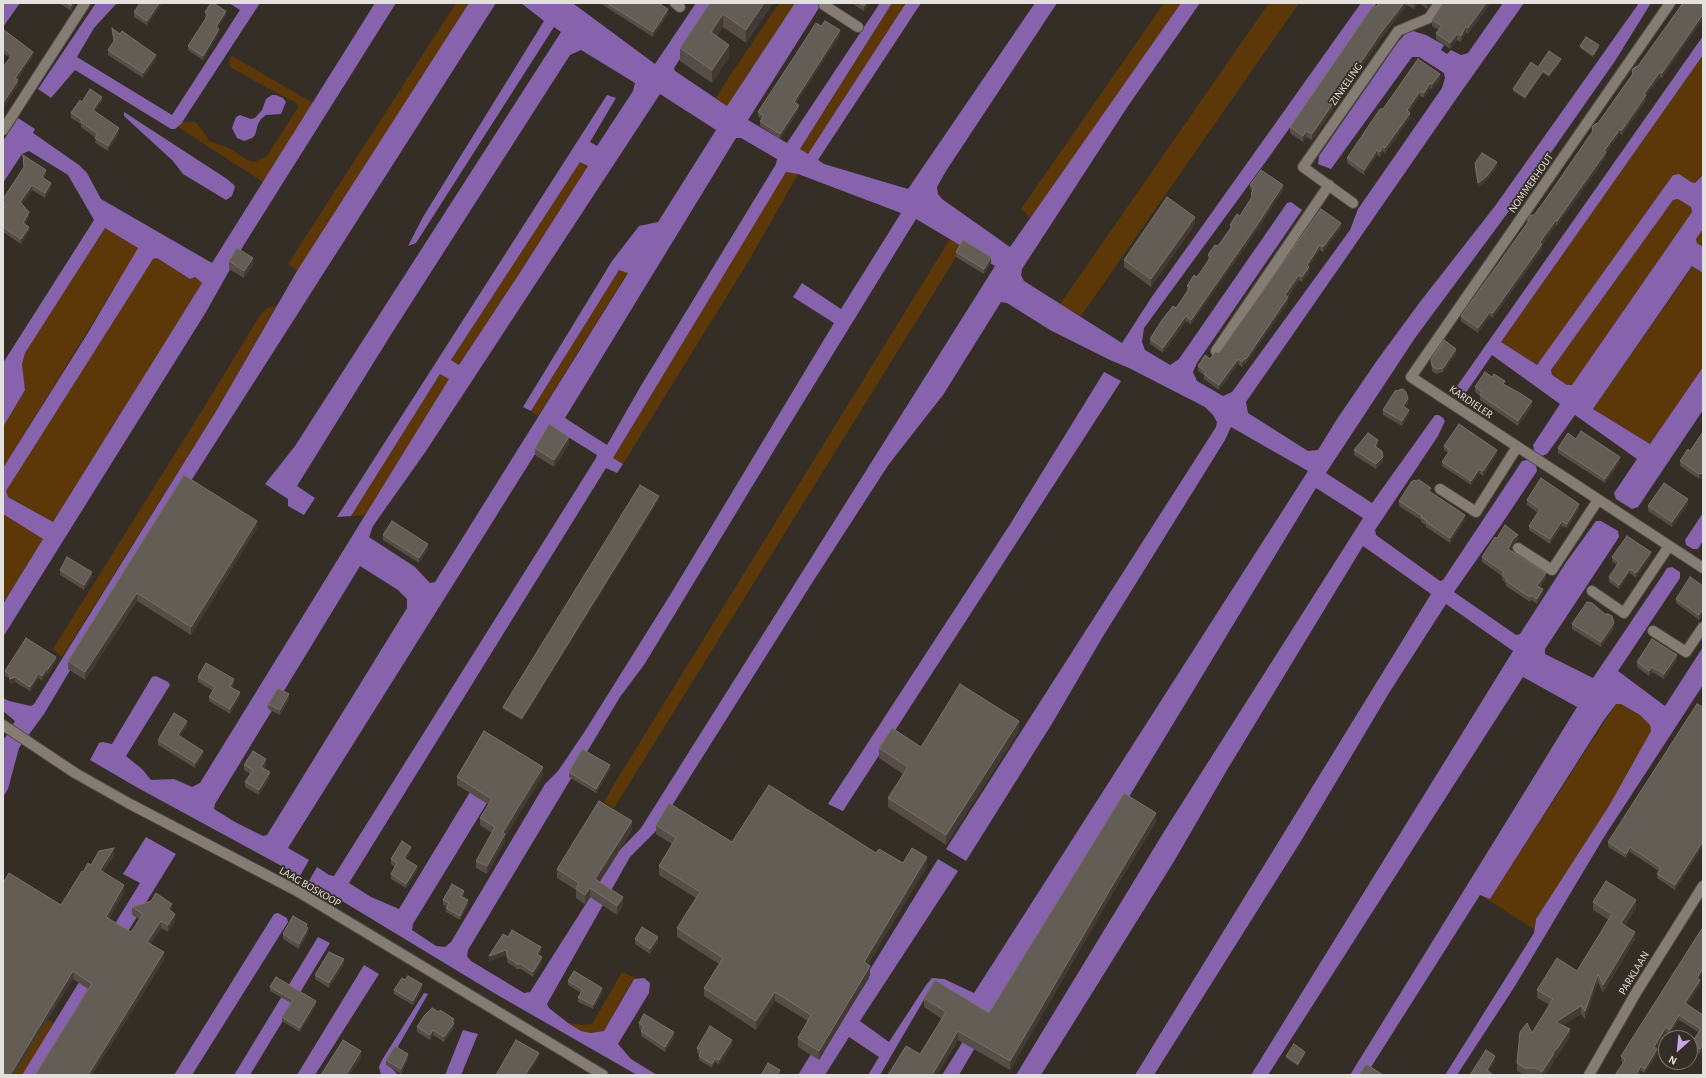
<!DOCTYPE html>
<html>
<head>
<meta charset="utf-8">
<style>
  body { margin:0 }
  #map { position:relative; width:1706px; height:1078px; overflow:hidden; background:#352e27; font-family:"Alegreya Sans",sans-serif }
  canvas { display:block }
  .frame { position:absolute; inset:0; border:4px solid #e4e0db; pointer-events:none }
  .north { position:absolute; left:1658px; top:1030px; width:40px; height:40px; box-sizing:border-box; background:#352e27; border:1px solid #7b756f; border-radius:50%; rotate:207deg; font-size:11px; font-weight:700; line-height:16px; text-align:center; color:#e4e0db }
  .north::after { content:''; display:block; margin:auto; width:14px; height:18px; background:#c8a6ef; clip-path:polygon(50% 0,100% 100%,50% 72%,0 100%) }
</style>
</head>
<body>
<div id="map">
<canvas width="1706" height="1078"></canvas>
<div class="frame"></div>
<div class="north">N</div>
</div>
<script>
const g = document.querySelector('canvas').getContext('2d');
g.lineJoin = 'round';
function fill(path, color) { g.fillStyle = color; g.fill(path, 'evenodd'); }
const toPath = rows => new Path2D(rows.map(r => 'M' + r).join(''));
function stroke(path, color, width, dash) { g.strokeStyle = color; g.lineWidth = width; g.lineCap = dash ? 'butt' : 'round'; g.setLineDash(dash || []); g.stroke(path); }
function label(font, color, halo, rows, align = 'center') {
  g.font = font + ' "Alegreya Sans",sans-serif'; g.lineWidth = 3.5; g.setLineDash([]); g.textBaseline = 'middle'; g.strokeStyle = halo; g.fillStyle = color; for (const [text, x, y, turn = 0] of rows) {
    g.save(); g.translate(x, y); g.rotate((+turn || 0) * Math.PI / 180); g.textAlign = isNaN(turn) ? turn : align; if (halo) g.strokeText(text, 0, 0); g.fillText(text, 0, 0); g.restore();
  }
}
const green = toPath([
  [456,3,469,3,298,271,288,264],
  [779,3,795,3,727,106,716,98,731,74],
  [892,3,906,3,808,154,804,152,800,149],
  [1164,3,1181,3,1031,218,1021,209],
  [1269,3,1299,3,1081,316,1060,304],
  [1703,55,1703,175,1695,183,1691,182,1679,174,1673,175,1537,365,1501,342],
  [232,56,313,103,263,182,178,127,183,122,195,122,201,128,209,141,229,148,247,160,254,162,267,156,298,107,297,103,282,96,230,67,229,62],
  [580,161,588,166,519,274,459,365,451,360],
  [786,171,798,174,748,262,623,464,613,458],
  [1678,199,1691,207,1692,212,1572,385,1567,385,1552,375,1551,370,1673,200],
  [105,228,138,248,137,251,3,468,3,427,25,390,22,364,25,353],
  [1703,229,1703,247,1697,243,1696,239],
  [950,239,963,246,614,808,604,802,613,786],
  [157,258,190,279,195,277,202,283,53,522,8,497,5,491,153,259],
  [1693,266,1703,273,1703,367,1650,444,1593,409],
  [619,270,628,272,538,416,531,411],
  [276,306,218,408,62,657,53,649,203,409,259,317,267,308],
  [440,374,450,379,365,515,351,516],
  [3,514,43,539,3,604],
  [1616,704,1621,704,1640,715,1650,725,1651,731,1610,806,1536,919,1534,929,1480,895,1490,899],
  [622,972,636,978,633,979,604,1031,591,1033,581,1031,568,1023,582,1025,592,1024],
  [44,1018,54,1023,22,1075,8,1075]
]);
const water = toPath([
  [3,3,20,3,3,27],
  [96,3,117,3,94,28,77,57,172,115,240,10,229,3,260,3,181,124,175,129,171,129,75,70,51,98,38,89],
  [375,3,396,3,242,248,206,312,3,637,3,604,43,539,3,514,3,468,86,336,138,248,105,228,25,353,22,364,25,390,3,427,3,363,94,220,68,175,29,151,22,154,3,183,3,141,18,118,35,129,33,133,79,165,87,173,101,199,212,263],
  [157,258,190,279,195,277,202,283,53,522,8,497,6,491,153,259],
  [469,3,496,3,69,672,44,714,19,748,8,789,3,797,3,737,5,738,15,721,3,711,3,698,9,701,31,706,34,704,218,408,297,271],
  [521,3,574,3,574,4,655,64,696,3,717,3,674,68,675,71,727,106,795,3,822,3,748,120,787,143,880,3,892,3,800,149,808,154,906,3,921,3,818,160,824,164,908,189,1035,3,1057,3,946,171,937,187,938,194,942,199,1010,247,1181,3,1200,3,1128,106,1022,269,1021,275,1024,281,1122,343,1151,298,1361,3,1377,3,1272,153,1144,328,1142,342,1145,350,1170,365,1179,359,1287,203,1291,202,1302,210,1197,363,1193,372,1197,381,1223,396,1232,392,1350,230,1358,209,1442,88,1445,78,1444,73,1419,57,1412,57,1331,169,1318,164,1319,156,1398,42,1406,33,1413,31,1426,35,1444,45,1441,50,1447,54,1451,50,1461,55,1468,53,1503,3,1524,3,1454,102,1246,402,1248,413,1308,451,1318,450,1337,419,1378,359,1420,302,1495,206,1639,3,1651,3,1615,61,1529,184,1415,338,1326,473,1372,503,1435,415,1439,415,1443,418,1445,421,1438,436,1375,530,1376,535,1440,581,1443,580,1522,461,1528,460,1534,450,1533,445,1560,404,1492,355,1465,394,1462,396,1457,394,1455,389,1703,36,1703,55,1501,342,1537,365,1673,175,1679,174,1691,182,1695,183,1703,175,1703,229,1696,239,1697,243,1703,247,1703,273,1692,266,1593,409,1650,444,1703,367,1703,410,1638,507,1632,509,1616,499,1614,493,1637,459,1575,415,1547,454,1542,456,1536,465,1537,471,1501,525,1454,592,1516,635,1520,634,1567,561,1596,521,1601,521,1618,531,1619,537,1545,649,1545,654,1593,678,1662,576,1667,568,1672,567,1680,572,1680,578,1618,671,1665,706,1703,647,1703,685,1604,837,1515,986,1457,1075,1445,1075,1534,933,1536,919,1609,806,1651,731,1650,725,1640,715,1621,704,1616,704,1604,720,1490,899,1480,895,1366,1075,1350,1075,1577,707,1523,677,1268,1075,1251,1075,1513,651,1446,604,1389,693,1301,841,1154,1075,1135,1075,1431,594,1363,546,1227,770,1173,863,1041,1075,1016,1075,1165,830,1363,518,1316,488,1124,805,1028,957,959,1075,942,1075,967,1035,932,986,880,1075,868,1075,879,1057,849,1037,825,1075,798,1075,823,1035,831,1039,869,978,866,976,938,859,958,871,860,1021,889,1042,926,985,932,978,944,979,974,993,1308,471,1231,427,1225,440,1102,638,1053,722,966,861,946,849,1216,427,1217,422,1213,415,1205,407,1129,368,1110,360,1050,330,1007,303,1001,302,943,395,889,464,812,583,656,831,630,857,547,1004,549,1008,568,1023,581,1031,591,1033,604,1031,634,979,644,978,650,983,649,993,618,1044,631,1059,657,1075,637,1075,494,993,309,881,317,867,329,875,334,876,596,458,597,455,552,427,288,848,309,860,300,876,138,788,90,760,99,743,103,742,112,744,152,677,156,676,168,682,170,685,126,756,142,769,151,780,174,779,192,787,200,783,449,379,440,374,351,516,337,517,607,95,616,98,590,142,597,146,633,91,635,83,586,53,581,50,570,55,392,333,297,486,315,498,304,515,288,506,288,499,265,484,295,446,561,32,554,27,416,243,408,246,423,217,544,21],
  [660,94,716,130,658,222,639,226,612,261,523,407,531,411,619,270,628,273,435,582,430,583,415,567,369,537,373,526,426,451],
  [736,138,741,138,777,159,776,164,642,384,607,445,565,418],
  [580,162,588,166,519,274,459,365,451,360],
  [786,172,798,174,901,213,841,309,802,283,793,297,834,323,672,592,585,731,558,771,545,784,451,942,445,947,436,946,412,930,413,924,487,803,470,792,399,909,371,897,349,883,606,468,617,473,623,464,613,458],
  [1678,199,1691,207,1692,212,1572,385,1567,385,1552,375,1551,370,1673,200],
  [916,219,995,266,641,828,620,850,530,992,524,993,471,961,467,956,468,950,620,697,644,665,790,424],
  [360,566,398,590,407,599,407,608,267,835,263,836,235,822,214,809,215,804],
  [272,95,276,95,283,98,286,102,281,114,266,115,261,119,258,124,255,135,252,138,244,141,237,138,232,128,236,117,240,115,251,119,255,118,262,110,266,99],
  [124,112,227,179,234,185,235,187,232,196,226,200,183,174,173,161,124,116],
  [1104,372,1121,381,843,811,828,804,1009,526],
  [1703,513,1703,541,1698,549,1693,549,1686,545,1685,540],
  [146,837,176,854,39,1075,22,1075,140,883,123,874],
  [278,913,287,918,288,922,192,1075,174,1075,274,914],
  [318,937,330,943,250,1075,234,1075],
  [364,965,379,974,315,1075,297,1075],
  [424,993,428,994,388,1064,398,1075,381,1075,379,1067,382,1060],
  [463,1030,478,1034,461,1075,445,1075]
]);
const minor = toPath([
  [675,3,680,7],
  [826,3,824,5,858,27],
  [1670,3,1411,377,1703,568],
  [1353,203,1303,167,1398,31,1429,18,1439,3],
  [1216,351,1329,185],
  [1440,489,1476,512,1517,447],
  [1518,548,1552,570,1598,500],
  [1592,591,1624,613,1669,546],
  [1653,631,1686,652,1703,627]
]);
const tertiary = toPath([
  [3,130,85,3],
  [3,725,75,773,130,804,297,891,603,1075],
  [1589,1075,1637,991,1703,886]
]);
const wall = toPath([
  [59,3,75,3,71,11],
  [162,3,147,25,134,17,134,12],
  [600,3,658,3,668,14,653,37],
  [710,3,773,3,746,43,723,27,716,36,729,57,712,83,680,61,680,48],
  [851,3,869,3,864,11],
  [1379,3,1418,3,1414,9,1407,5,1380,40,1312,140,1306,137,1303,142,1290,133,1290,127],
  [1419,3,1432,3,1427,9],
  [1490,3,1468,34,1466,32,1461,42,1457,40,1450,49,1436,39,1436,33,1439,30,1432,26,1432,20],
  [1683,3,1662,78,1660,77,1646,96,1646,100,1622,135,1620,133,1606,153,1606,157,1557,226,1556,225,1542,245,1542,249,1493,318,1490,316,1478,333,1461,321,1461,316,1528,223,1528,219,1534,215,1543,203,1592,131,1592,127,1598,123,1632,74,1632,70,1638,66],
  [205,12,226,15,217,28,219,33,203,60,188,50,188,46,206,18,205,17],
  [821,26,840,35,796,103,799,109,780,139,760,126,760,121,762,119,758,117,758,112],
  [112,28,156,59,143,78,108,55,108,50,114,42],
  [3,31,33,56,17,80,18,85,3,108,3,67,10,58,3,53],
  [1580,46,1599,48,1593,57,1580,48],
  [1418,59,1440,79,1432,89,1430,88,1424,98,1420,96,1409,112,1410,118,1385,153,1383,151,1380,157,1377,155,1364,175,1347,163,1347,158,1383,109],
  [1561,61,1549,77,1543,73,1525,99,1513,91,1513,89,1538,67],
  [102,101,95,111,119,133,108,151,95,143,96,138,81,127,81,124,71,118,71,113,82,102],
  [23,155,46,175,44,178,51,188,45,198,32,190,22,204,29,217,25,224,29,231,21,244,3,232,3,210,4,208,3,208,3,199,24,167],
  [1475,163,1497,167,1487,180,1478,187,1475,168],
  [1250,185,1283,190,1257,230,1191,324,1186,321,1183,325,1163,353,1150,344,1150,339,1176,308,1187,291,1187,286,1197,277,1208,260,1208,255,1218,246,1230,230,1230,225,1240,216,1251,199,1251,194,1252,191,1250,190],
  [1321,209,1341,228,1323,252,1320,250,1309,266,1309,272,1302,282,1299,280,1288,297,1288,302,1246,363,1245,363,1242,367,1238,364,1219,390,1204,379,1204,375,1198,371,1198,366,1210,359,1219,353],
  [1195,224,1151,287,1124,267,1124,260],
  [956,252,991,262,984,274,956,257],
  [229,261,253,265,244,278,229,269],
  [1456,354,1443,372,1436,374,1432,371,1431,359],
  [1492,377,1505,385,1532,406,1518,426,1480,400,1480,396,1475,392,1475,387],
  [1408,404,1405,407,1409,415,1402,426,1383,415,1383,410],
  [1703,432,1699,479,1680,466,1680,461,1690,451],
  [1576,439,1620,462,1605,483,1558,453,1558,448],
  [569,444,554,467,535,455,535,448],
  [1378,445,1377,447,1383,462,1376,469,1354,455,1354,450],
  [1444,446,1497,454,1483,476,1479,473,1471,485,1442,466,1442,462,1448,453,1444,450],
  [184,475,257,528,191,635,137,601,85,680,68,669,68,661],
  [1431,492,1465,520,1450,543,1426,527,1426,525,1421,522,1421,520,1399,506,1399,501],
  [659,499,522,720,503,709,503,707],
  [1527,500,1579,509,1567,528,1562,526,1550,544,1529,530,1529,526,1538,513,1527,505],
  [1688,504,1672,527,1648,511,1648,506],
  [383,535,428,549,419,563,383,540],
  [1497,538,1518,539,1513,544,1510,550,1546,578,1540,587,1543,594,1537,604,1531,600,1530,602,1506,586,1506,583,1502,580,1502,576,1482,562,1482,557],
  [1651,556,1636,578,1630,573,1619,589,1609,582,1609,577,1617,565,1612,562,1612,557],
  [60,570,92,577,84,590,60,575],
  [1703,586,1703,614,1699,620,1676,603,1676,599],
  [1572,624,1614,628,1601,647,1572,629],
  [1677,660,1664,679,1652,672,1649,676,1637,667,1637,662],
  [56,662,48,674,47,673,42,681,39,678,30,691,15,682,10,684,9,678,5,676,5,671],
  [198,677,234,684,232,688,240,697,230,714,209,701,209,697,213,691,198,682],
  [289,699,280,715,268,709,268,704],
  [1703,707,1703,846,1675,890,1657,878,1657,874,1659,871,1630,852,1626,858,1608,847,1608,842],
  [187,726,180,736,203,755,195,768,158,745,158,740],
  [1019,731,946,845,888,807,888,798,903,774,879,758,879,748,921,747],
  [266,764,264,769,270,777,259,795,245,787,245,782,250,774,244,770,244,765],
  [610,770,596,793,569,777,569,772],
  [543,775,505,837,505,841,487,874,476,868,476,861,492,833,480,825,480,818,488,804,457,785,457,777],
  [1156,822,1118,884,1010,1070,958,1040,937,1075,920,1054,942,1019,924,1007,924,998,989,1013],
  [656,825,732,842,876,853,903,863,927,866,868,964,870,975,819,1060,798,1047,798,1038,808,1021,775,1001,756,1030,704,996,704,988,719,964,677,937,677,928,696,898,659,875,659,866,672,844,656,834],
  [632,830,599,882,623,906,617,915,590,897,585,904,576,898,576,890,557,878,557,869],
  [411,852,406,859,417,870,406,888,391,879,391,874,395,867,391,864,391,859],
  [114,855,103,872,124,892,109,919,131,932,139,919,132,915,132,907,172,911,171,912,175,921,168,932,161,928,150,944,164,960,92,1075,35,1075,88,989,73,979,61,905,83,872,91,865],
  [464,896,463,897,468,905,460,920,446,912,446,908,447,906,443,905,443,900],
  [1593,902,1636,908,1625,925,1635,939,1603,993,1598,982,1585,1019,1581,1014,1563,1025,1570,1037,1557,1057,1554,1059,1553,1063,1545,1075,1524,1075,1517,1071,1517,1063,1532,1033,1550,1005,1537,998,1537,990,1577,971,1609,920,1593,910],
  [307,927,308,933,299,949,283,939,283,934],
  [508,937,541,952,539,955,542,962,533,977,521,969,516,969,515,967,508,963,506,955,489,961],
  [635,939,658,942,650,954,635,944],
  [344,964,329,988,315,979,315,975],
  [1699,980,1700,985,1687,1005,1703,1015,1700,1054,1691,1048,1691,1044,1698,1032,1679,1020,1670,1034,1666,1032,1656,1048,1657,1054,1645,1073,1641,1071,1623,1063,1621,1061,1621,1056],
  [568,981,602,993,593,1009,578,1002,578,997,581,993,568,985],
  [270,987,316,1005,300,1032,282,1021,282,1017,291,1003,270,991],
  [422,989,413,1005,394,994,394,990],
  [639,1023,674,1037,665,1052,641,1036,641,1031,642,1030,639,1028],
  [454,1024,454,1028,444,1042,433,1035,430,1040,417,1032,417,1027],
  [732,1045,719,1065,715,1062,712,1068,699,1060,699,1054,697,1053,697,1048],
  [1305,1054,1298,1066,1286,1058,1286,1056],
  [408,1059,401,1074,386,1065,386,1060]
]);
const shadedWall = toPath([
  [72,3,75,3,71,11,71,6],
  [159,3,162,3,147,25,147,21],
  [764,3,773,3,746,43,746,30],
  [866,3,869,3,864,11,864,6],
  [1404,3,1407,3,1407,5,1380,40,1312,140,1312,134,1380,34],
  [1414,3,1418,3,1414,9],
  [1427,3,1432,3,1427,9],
  [1486,3,1490,3,1468,34,1468,28],
  [668,9,668,14,653,37,653,32],
  [226,11,226,15,216,31,216,27],
  [723,14,723,27,711,45,711,32],
  [1703,14,1703,19,1662,78,1662,73],
  [1466,26,1466,32,1461,42,1461,36],
  [219,29,219,33,203,60,203,56],
  [840,30,840,35,794,106,794,102],
  [1457,34,1457,40,1450,49,1450,43],
  [729,45,729,57,712,83,712,70],
  [1599,45,1599,48,1593,57,1593,55],
  [33,52,33,56,15,83,15,78],
  [156,55,156,59,143,78,143,73],
  [1561,59,1561,61,1549,77,1549,75],
  [1543,71,1543,73,1525,99,1525,97],
  [1660,72,1660,77,1646,96,1646,100,1622,135,1622,130,1644,94],
  [1440,74,1440,79,1432,89,1432,84],
  [18,80,18,85,3,108,3,103],
  [1430,83,1430,88,1424,98,1424,93],
  [1420,91,1420,96,1407,115,1407,110],
  [102,97,102,101,93,115,93,110],
  [799,105,799,109,780,139,780,134],
  [1410,113,1410,118,1385,153,1385,148],
  [119,128,119,133,108,151,108,146],
  [1620,129,1620,133,1606,153,1606,157,1557,226,1557,221,1604,151],
  [1306,131,1306,137,1303,142,1303,136],
  [1383,146,1383,151,1380,157,1380,152],
  [1377,150,1377,155,1364,175,1364,170],
  [1497,162,1497,167,1487,180,1478,187,1478,183],
  [46,170,46,175,42,182,42,177],
  [51,183,51,188,45,198,45,193],
  [32,185,32,190,20,207,20,202],
  [1283,185,1283,190,1257,230,1191,324,1191,320],
  [29,212,29,217,23,228,23,223],
  [1195,217,1195,224,1151,287,1151,279],
  [1556,220,1556,225,1542,245,1542,249,1493,318,1493,313,1540,242],
  [1341,223,1341,228,1323,252,1323,247],
  [29,227,29,231,21,244,21,239],
  [1320,245,1320,250,1307,270,1307,265],
  [991,257,991,262,984,274,984,269],
  [253,258,253,265,244,278,244,271],
  [1309,267,1309,272,1302,282,1302,277],
  [1299,275,1299,280,1285,300,1285,295],
  [1288,297,1288,302,1246,363,1246,359],
  [1490,312,1490,316,1478,333,1478,328],
  [1186,316,1186,321,1183,325,1163,353,1163,348,1183,320],
  [1456,349,1456,354,1443,372,1443,368],
  [1245,358,1245,363,1242,367,1242,362],
  [1238,359,1238,364,1219,390,1219,385],
  [1408,399,1408,404,1403,411,1403,406],
  [1532,401,1532,406,1518,426,1518,421],
  [1409,410,1409,415,1402,426,1402,421],
  [569,437,569,444,554,467,554,460],
  [1378,440,1378,445,1375,451,1375,446],
  [1497,450,1497,454,1483,476,1483,471],
  [1383,457,1383,462,1376,469,1376,464],
  [1620,457,1620,462,1605,483,1605,479],
  [1479,469,1479,473,1471,485,1471,481],
  [1703,473,1703,478,1699,479,1699,474],
  [659,496,659,499,522,720,522,718],
  [1688,499,1688,504,1672,527,1672,522],
  [1579,504,1579,509,1567,528,1567,524],
  [1465,515,1465,520,1450,543,1450,538],
  [257,521,257,528,191,635,191,627],
  [1562,521,1562,526,1550,544,1550,539],
  [1518,535,1518,539,1513,544,1508,553,1508,549,1513,539],
  [428,544,428,549,419,563,419,558],
  [1651,552,1651,556,1636,578,1636,573],
  [1630,569,1630,573,1619,589,1619,585],
  [92,572,92,577,84,590,84,585],
  [1546,573,1546,578,1537,591,1537,586],
  [1543,589,1543,594,1537,604,1537,599],
  [137,593,137,601,85,680,85,672],
  [1703,609,1703,614,1699,620,1699,615],
  [1614,623,1614,628,1601,647,1601,642],
  [1677,655,1677,660,1664,679,1664,674],
  [56,657,56,662,48,674,48,669],
  [1652,667,1652,672,1649,676,1649,671],
  [47,668,47,673,42,681,42,676],
  [39,673,39,678,30,691,30,687],
  [15,677,15,682,10,684,10,679],
  [234,679,234,684,230,692,230,687],
  [240,692,240,697,230,714,230,709],
  [289,694,289,699,280,715,280,710],
  [187,721,187,726,178,740,178,735],
  [1019,721,1019,731,946,845,946,835],
  [203,751,203,755,195,768,195,763],
  [266,759,266,764,261,772,261,767],
  [610,765,610,770,596,793,596,789],
  [543,767,543,775,505,837,505,841,487,874,487,866,503,832],
  [270,772,270,777,259,795,259,790],
  [1156,813,1156,822,1118,884,1010,1070,1010,1061,1118,876],
  [632,821,632,830,595,888,595,879],
  [1703,841,1703,846,1675,890,1675,885],
  [411,847,411,852,404,863,404,858],
  [1630,847,1630,852,1626,858,1626,854],
  [114,848,114,855,100,877,100,870],
  [927,857,927,866,864,971,864,962],
  [417,866,417,870,406,888,406,884],
  [124,885,124,892,106,924,106,917],
  [590,888,590,897,585,904,585,895],
  [464,891,464,896,461,901,461,896],
  [623,897,623,906,617,915,617,906],
  [468,900,468,905,460,920,460,916],
  [1636,900,1636,908,1621,931,1621,923],
  [172,904,172,911,168,917,168,909],
  [175,914,175,921,168,932,168,925],
  [161,921,161,928,147,950,147,942],
  [308,928,308,933,299,949,299,944],
  [1635,932,1635,939,1603,993,1603,985],
  [658,937,658,942,650,954,650,949],
  [541,947,541,952,537,959,537,954],
  [506,950,506,955,489,961,489,956],
  [164,952,164,960,92,1075,88,1075],
  [542,957,542,962,533,977,533,972],
  [344,959,344,964,329,988,329,983],
  [870,966,870,975,819,1060,819,1051],
  [1703,968,1703,973,1697,983,1697,978],
  [73,971,73,979,14,1075,10,1075],
  [1598,974,1598,982,1585,1019,1585,1011],
  [1700,980,1700,985,1685,1008,1685,1003],
  [422,984,422,989,413,1005,413,1001],
  [602,988,602,993,593,1009,593,1005],
  [775,992,775,1001,756,1030,756,1021],
  [316,1001,316,1005,300,1032,300,1028],
  [1581,1006,1581,1014,1556,1030,1556,1022],
  [1679,1015,1679,1020,1670,1034,1670,1030],
  [454,1019,454,1028,444,1042,444,1037],
  [1666,1027,1666,1032,1654,1052,1654,1047],
  [1570,1029,1570,1037,1557,1057,1554,1059,1553,1063,1545,1075,1542,1075,1542,1072,1554,1051],
  [433,1030,433,1035,430,1040,430,1035],
  [958,1031,958,1040,937,1075,932,1075],
  [674,1032,674,1037,665,1052,665,1047],
  [732,1040,732,1045,719,1065,719,1060],
  [1703,1045,1703,1050,1700,1054,1700,1049],
  [1657,1049,1657,1054,1645,1073,1645,1069],
  [361,1051,361,1058,350,1075,346,1075],
  [1305,1052,1305,1054,1298,1066,1298,1064],
  [539,1053,539,1057,528,1075,525,1075],
  [408,1054,408,1059,401,1074,401,1069],
  [1495,1056,1495,1061,1487,1074,1487,1070],
  [715,1058,715,1062,712,1068,712,1064],
  [1641,1066,1641,1071,1639,1075,1636,1075],
  [780,1070,780,1075,777,1075]
]);
const building = toPath([
  [66,3,72,3,71,6,66,3],
  [140,3,159,3,147,21,134,12,140,3],
  [211,3,213,3,226,11,216,27,219,29,203,56,188,46,208,15,205,12,211,3],
  [607,3,658,3,668,9,653,32,607,3],
  [710,3,764,3,746,30,723,14,711,32,729,45,712,70,680,48,710,3],
  [859,3,866,3,864,6,859,3],
  [1379,3,1404,3,1380,34,1312,134,1306,131,1303,136,1290,127,1373,6,1376,7,1379,3],
  [1443,3,1486,3,1468,28,1466,26,1461,36,1457,34,1450,43,1436,33,1442,26,1432,20,1443,3],
  [1683,3,1703,3,1703,14,1662,73,1660,72,1644,94,1646,95,1622,130,1620,129,1604,151,1606,152,1557,221,1556,220,1540,242,1542,244,1493,313,1490,312,1478,328,1461,316,1528,222,1528,219,1531,215,1534,215,1543,203,1593,131,1592,127,1595,124,1598,123,1633,74,1632,70,1635,67,1638,66,1683,3],
  [825,21,840,30,794,102,799,105,780,134,760,121,764,116,758,112,796,54,816,23,821,26,825,21],
  [112,28,120,34,122,31,156,55,143,73,108,50,114,41,112,28],
  [4,30,33,52,15,78,18,80,3,103,3,67,12,55,3,48,3,31,4,30],
  [1586,37,1599,45,1593,55,1580,46,1586,37],
  [1549,51,1561,59,1549,75,1543,71,1525,97,1513,89,1531,62,1538,67,1549,51],
  [1418,59,1440,74,1432,84,1430,83,1424,93,1420,91,1407,110,1410,113,1385,148,1383,146,1380,152,1377,150,1364,170,1347,158,1380,109,1383,109,1418,59],
  [90,89,102,97,93,110,119,128,108,146,95,138,98,134,81,122,82,120,71,113,80,100,82,102,90,89],
  [1482,153,1497,162,1487,176,1478,183,1475,163,1482,153],
  [23,155,46,170,42,177,51,183,45,193,32,185,20,202,29,212,23,223,29,227,21,239,3,227,3,210,6,205,3,203,3,199,24,167,23,155],
  [1261,170,1283,185,1257,225,1191,320,1186,316,1183,320,1163,348,1150,339,1162,320,1173,306,1176,308,1183,298,1190,287,1187,286,1194,275,1197,277,1211,257,1208,255,1215,245,1218,246,1232,226,1230,225,1237,214,1240,216,1253,195,1251,194,1254,188,1250,185,1261,170],
  [1167,197,1195,217,1151,279,1124,260,1167,197],
  [1321,209,1341,223,1323,247,1320,245,1307,265,1309,267,1302,277,1299,275,1285,295,1288,297,1246,359,1245,358,1242,362,1238,359,1219,385,1204,374,1206,372,1198,366,1205,355,1210,359,1215,352,1219,353,1321,209],
  [963,240,991,257,984,269,956,252,963,240],
  [237,248,253,258,244,271,229,261,237,248],
  [1444,340,1456,349,1443,368,1436,369,1432,366,1431,359,1444,340],
  [1485,372,1492,377,1494,374,1505,381,1503,384,1518,392,1532,401,1518,421,1480,395,1482,392,1475,387,1485,372],
  [1403,389,1406,392,1408,399,1403,406,1409,410,1402,421,1383,410,1395,391,1403,389],
  [549,424,569,437,554,460,535,448,549,424],
  [1459,424,1497,450,1483,471,1479,469,1471,481,1442,462,1450,450,1444,446,1459,424],
  [1581,431,1620,457,1605,479,1558,448,1568,433,1576,439,1581,431],
  [1703,432,1703,473,1699,474,1680,461,1688,449,1690,451,1703,432],
  [1368,433,1378,440,1375,446,1382,451,1383,457,1376,464,1354,450,1368,433],
  [184,475,257,521,191,627,137,593,85,672,68,661,184,475],
  [1541,478,1579,504,1567,524,1562,521,1550,539,1529,526,1540,509,1527,500,1541,478],
  [1419,480,1431,488,1429,491,1465,515,1450,538,1426,522,1427,521,1421,517,1422,516,1399,501,1412,481,1419,480],
  [1664,483,1688,499,1672,522,1648,506,1664,483],
  [640,485,659,496,522,718,503,707,640,485],
  [392,521,428,544,419,558,383,535,392,521],
  [1505,525,1518,535,1513,539,1508,549,1546,573,1537,586,1543,589,1537,599,1531,595,1530,597,1506,581,1507,579,1502,575,1504,572,1482,557,1495,537,1497,538,1505,525],
  [1627,536,1651,552,1636,573,1630,569,1619,585,1609,577,1619,562,1612,557,1627,536],
  [67,557,92,572,84,585,60,570,67,557],
  [1690,577,1703,586,1703,609,1699,615,1676,599,1690,577],
  [1587,602,1592,603,1605,614,1608,614,1612,616,1614,623,1601,642,1572,624,1587,602],
  [26,638,56,657,48,669,47,668,42,676,39,673,30,687,15,677,10,679,9,674,5,671,26,638],
  [1652,639,1677,655,1664,674,1652,667,1649,671,1637,662,1652,639],
  [206,663,234,679,230,687,240,692,230,709,209,697,215,687,198,677,206,663],
  [960,684,1019,721,946,835,888,798,908,767,879,748,892,728,921,747,960,684],
  [278,688,289,694,280,710,268,704,278,688],
  [1697,704,1703,707,1703,841,1675,885,1657,874,1661,868,1630,847,1626,854,1608,842,1697,704],
  [174,713,187,721,178,735,203,751,195,763,158,740,174,713],
  [484,731,543,767,503,832,505,834,487,866,476,861,495,827,480,818,492,799,457,777,484,731],
  [582,749,610,765,596,789,569,772,582,749],
  [253,751,266,759,261,767,270,772,259,790,245,782,253,770,244,765,253,751],
  [769,785,876,853,879,849,903,863,912,848,927,857,864,962,870,966,819,1051,798,1038,811,1015,775,992,756,1021,704,988,723,958,677,928,700,892,659,866,676,838,656,825,669,803,732,842,769,785],
  [1124,793,1156,813,1118,876,1010,1061,958,1031,932,1075,888,1075,906,1046,920,1054,946,1012,924,998,935,980,989,1013,1124,793],
  [599,801,632,821,595,879,623,897,617,906,590,888,585,895,576,889,579,883,557,869,599,801],
  [402,841,411,847,404,858,417,866,406,884,391,874,397,863,391,859,402,841],
  [114,848,100,870,124,885,106,917,131,932,143,914,132,907,151,901,156,893,172,904,168,909,175,914,168,925,161,921,147,942,164,952,88,1075,35,1075,92,984,73,971,10,1075,3,1075,3,883,9,873,61,905,82,871,83,872,88,863,91,865,99,851,114,848],
  [1606,881,1636,900,1621,923,1635,932,1603,985,1598,974,1585,1011,1581,1006,1556,1022,1570,1029,1557,1049,1554,1051,1553,1055,1542,1072,1536,1068,1525,1068,1517,1063,1520,1032,1527,1023,1532,1033,1553,999,1537,990,1557,958,1577,971,1612,914,1593,902,1606,881],
  [452,884,464,891,461,896,468,900,460,916,446,908,449,903,443,900,452,884],
  [293,916,307,924,306,926,308,928,299,944,283,934,293,916],
  [642,927,658,937,650,949,635,939,642,927],
  [1703,927,1703,968,1697,978,1700,980,1685,1003,1703,1015,1703,1045,1700,1049,1691,1044,1701,1029,1679,1015,1670,1030,1666,1027,1654,1047,1657,1049,1645,1069,1641,1066,1636,1075,1615,1075,1625,1060,1621,1056,1703,927],
  [512,930,541,947,537,954,542,957,533,972,521,964,516,964,515,962,508,958,506,950,489,956,503,934,508,937,512,930],
  [329,952,344,959,329,983,315,975,329,952],
  [574,971,602,988,593,1005,578,997,583,990,568,981,574,971],
  [408,976,422,984,413,1001,394,990,402,978,405,980,408,976],
  [276,977,316,1001,300,1028,282,1017,293,1000,270,987,276,977],
  [432,1008,439,1012,440,1010,454,1019,452,1022,454,1023,444,1037,433,1030,430,1035,417,1027,424,1016,432,1008],
  [644,1014,674,1032,665,1047,641,1031,644,1026,639,1023,644,1014],
  [710,1026,732,1040,719,1060,715,1058,712,1064,699,1056,701,1051,697,1048,710,1026],
  [343,1040,361,1051,346,1075,321,1075,343,1040],
  [516,1040,539,1053,525,1075,496,1075,516,1040],
  [1294,1044,1305,1052,1298,1064,1286,1056,1294,1044],
  [395,1046,408,1054,401,1069,386,1060,395,1046],
  [1486,1050,1495,1056,1487,1070,1493,1075,1470,1075,1486,1050],
  [768,1063,780,1070,777,1075,761,1075,768,1063],
  [1366,1064,1383,1075,1359,1075,1366,1064]
]);
const streetNames = [
  ["ZINKELING",1346,84,-55],
  ["NOMMERHOUT",1531,183,-55],
  ["KARDIELER",1471,402,34],
  ["LAAG BOSKOOP",310,887,30],
  ["PARKLAAN",1634,973,-59]
];
fill(green, '#5c3808');
fill(water, '#8663ac');
stroke(minor, '#504b45', 12);
stroke(tertiary, '#504b45', 12);
stroke(minor, '#857d74', 10);
stroke(tertiary, '#857d74', 10);
fill(wall, '#554d46');
fill(shadedWall, '#423a33');
fill(building, '#645d56');
stroke(building, '#78716b', 1);
label('11px', '#e4e0db', '#352e27', streetNames);
</script>
</body>
</html>
